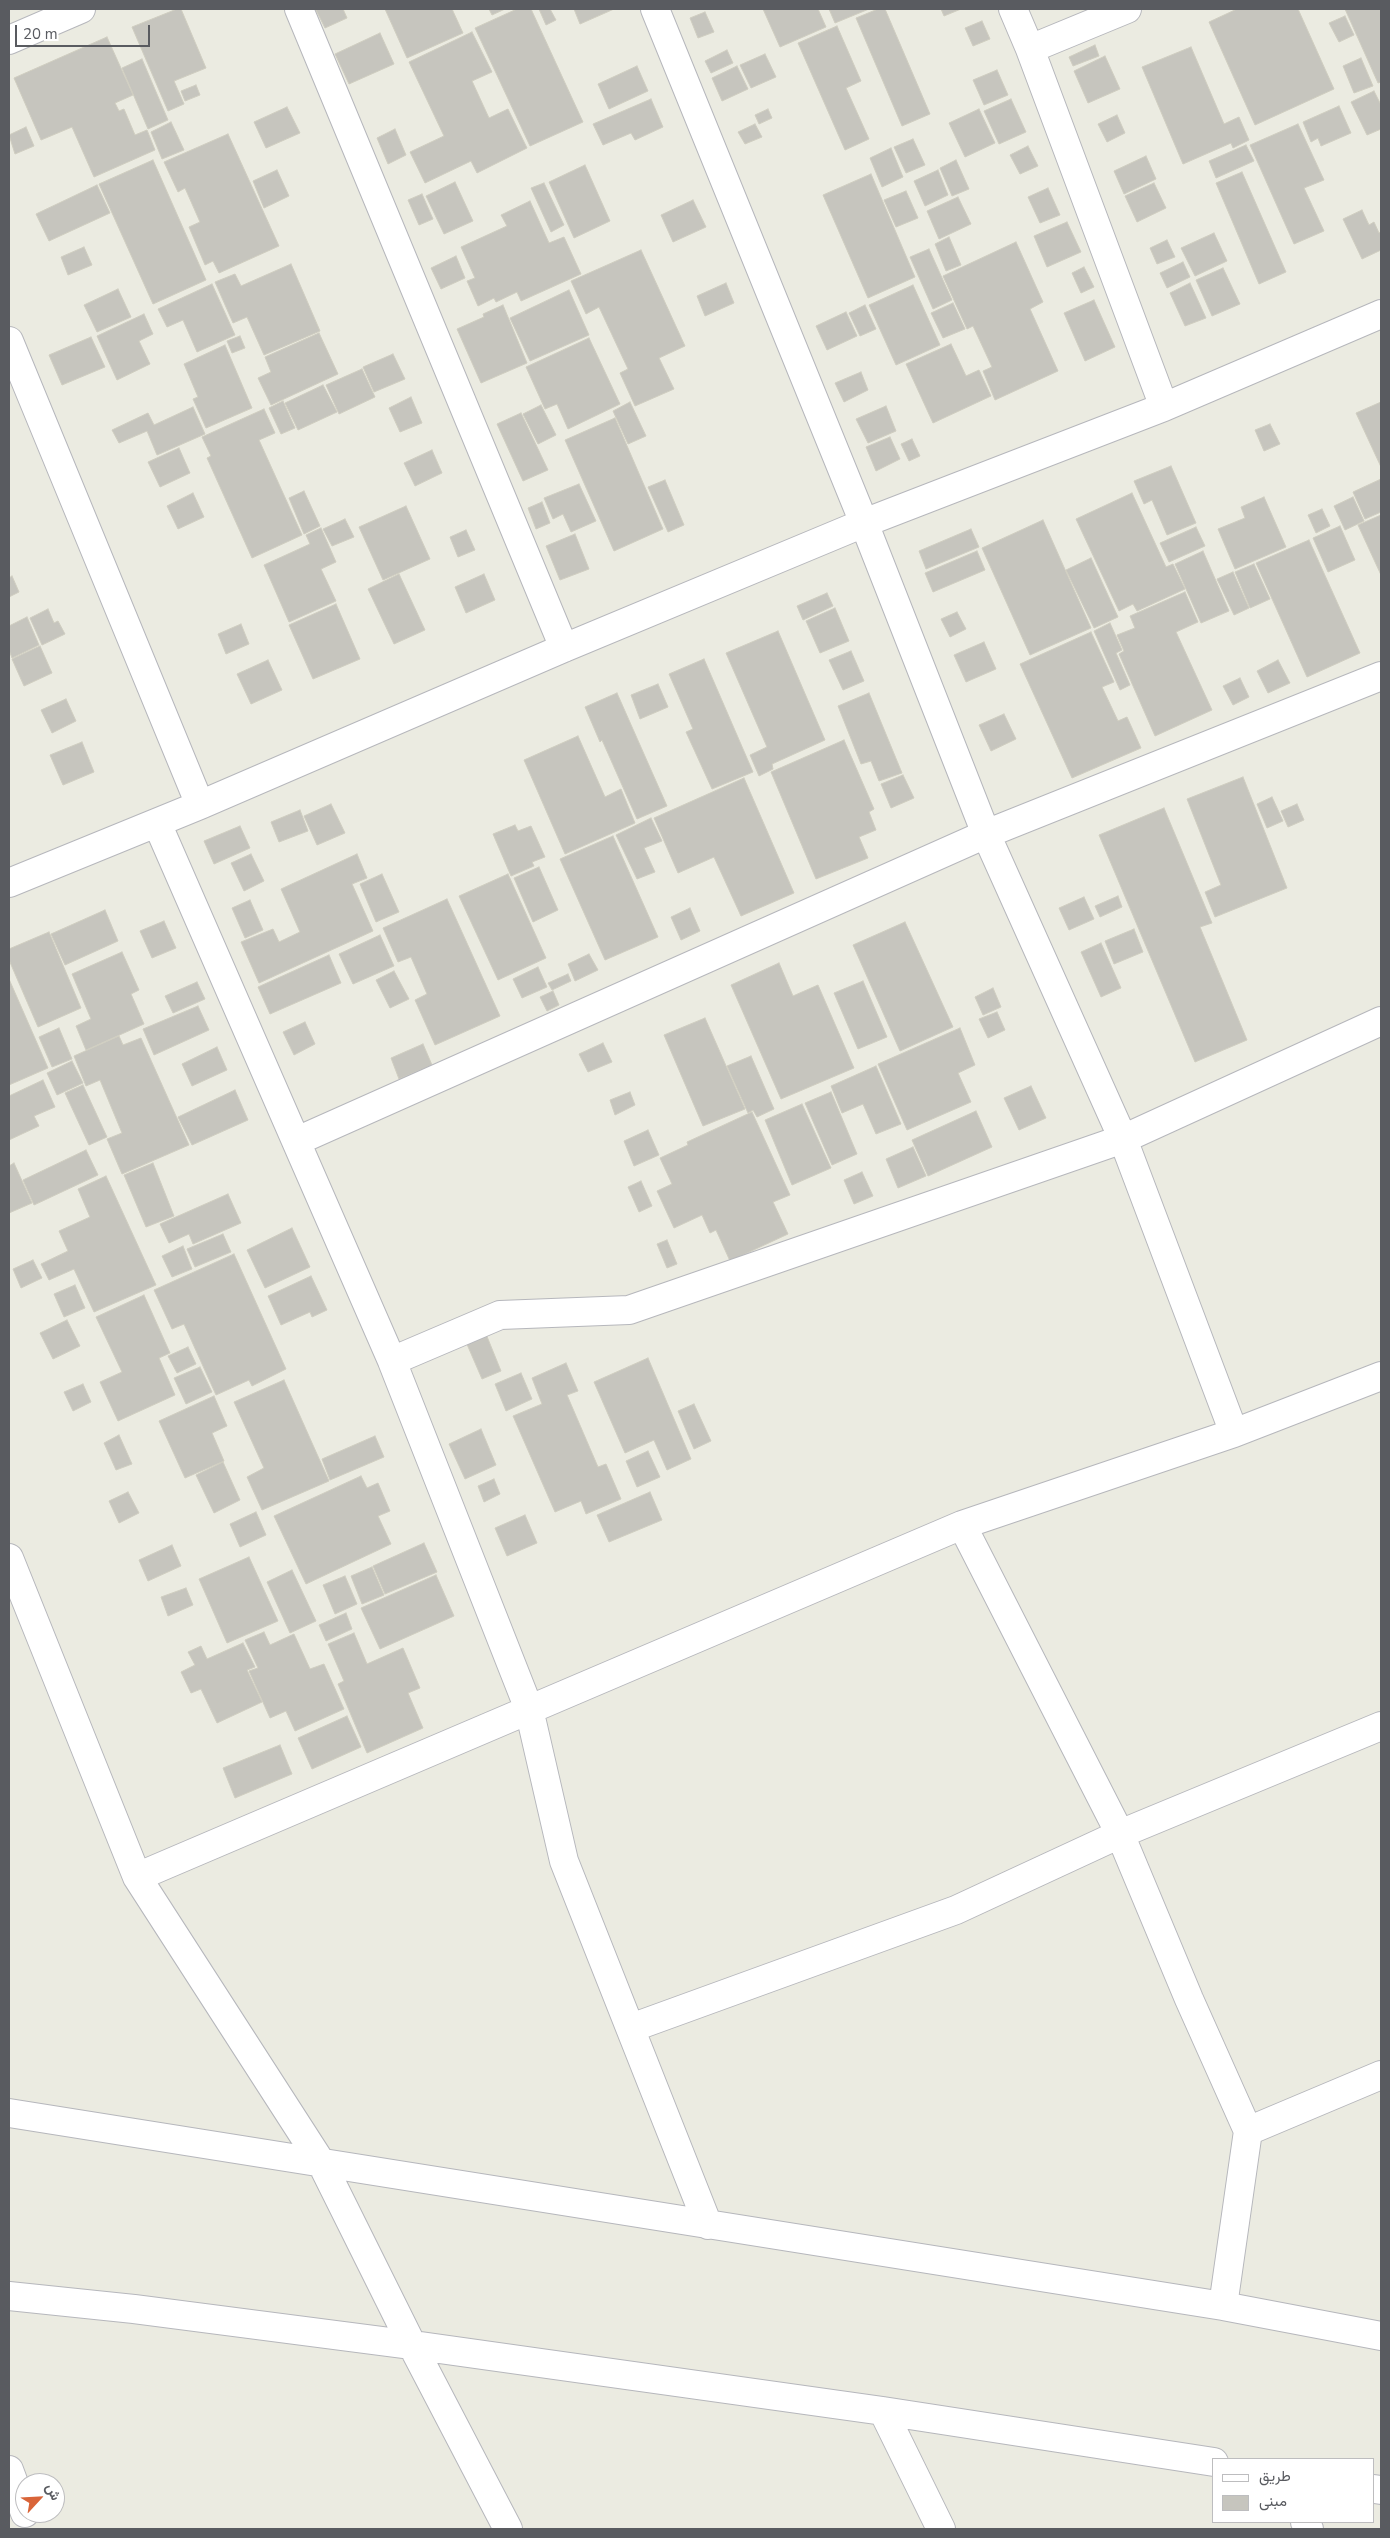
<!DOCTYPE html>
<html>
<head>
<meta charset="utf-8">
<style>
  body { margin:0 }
  #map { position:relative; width:1390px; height:2538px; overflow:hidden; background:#ebebe1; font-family:"Nunito Sans",Vazirmatn,sans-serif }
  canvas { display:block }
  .frame { position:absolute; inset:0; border:10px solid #595b60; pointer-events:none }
  .legend { position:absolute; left:1212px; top:2458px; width:162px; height:65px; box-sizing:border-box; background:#fff; border:1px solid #bdbdbf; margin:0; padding:6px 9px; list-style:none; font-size:15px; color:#595b60 }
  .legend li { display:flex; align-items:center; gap:10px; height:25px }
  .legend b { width:25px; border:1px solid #bdbdbf }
  .north { position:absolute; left:15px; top:2473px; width:50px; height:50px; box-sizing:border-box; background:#fff; border:1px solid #bdbdbf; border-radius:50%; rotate:65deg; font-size:14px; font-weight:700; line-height:20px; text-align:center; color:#595b60 }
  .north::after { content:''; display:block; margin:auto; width:18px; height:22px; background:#d96438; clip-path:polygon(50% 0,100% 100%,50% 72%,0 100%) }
  .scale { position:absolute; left:15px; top:25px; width:135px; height:22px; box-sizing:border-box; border:2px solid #595b60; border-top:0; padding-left:6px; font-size:15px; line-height:18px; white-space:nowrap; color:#595b60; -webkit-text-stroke:4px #fff; paint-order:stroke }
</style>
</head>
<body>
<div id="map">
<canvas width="1390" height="2538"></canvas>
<div class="frame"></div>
<ul class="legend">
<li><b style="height:6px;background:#fff"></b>طريق</li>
<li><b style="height:14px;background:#c6c5be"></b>مبنى</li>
</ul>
<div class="north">ش</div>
<div class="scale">20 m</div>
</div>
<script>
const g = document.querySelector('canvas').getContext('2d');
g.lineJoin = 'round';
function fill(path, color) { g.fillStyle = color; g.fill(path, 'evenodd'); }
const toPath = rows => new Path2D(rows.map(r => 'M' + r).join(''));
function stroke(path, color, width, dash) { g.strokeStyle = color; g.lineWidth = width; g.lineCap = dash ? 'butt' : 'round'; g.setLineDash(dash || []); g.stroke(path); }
const building = toPath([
  [177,9,181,9,206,68,174,81,184,104,168,111,132,27,177,9],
  [319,9,343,9,347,18,325,28,316,10,319,9],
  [385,9,452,9,463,33,407,58,385,9],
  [489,9,505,9,492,15,489,9],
  [517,9,531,9,583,122,530,146,475,28,517,9],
  [539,9,550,9,556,20,546,25,539,9],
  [574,9,614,9,580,24,574,9],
  [763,9,818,9,826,27,780,47,763,9],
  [829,9,869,9,835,23,829,9],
  [878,9,885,9,930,114,902,126,856,18,878,9],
  [941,9,961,9,944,16,941,9],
  [1237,9,1298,9,1334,89,1255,125,1209,22,1237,9],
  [1345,9,1381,9,1381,82,1378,83,1345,9],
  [705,12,714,32,698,38,690,18,705,12],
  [1345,16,1354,35,1339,42,1329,23,1345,16],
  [982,21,990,39,973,46,965,28,982,21],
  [837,26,861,81,846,88,869,139,845,150,798,43,837,26],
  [472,32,492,72,472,81,489,118,508,109,527,148,477,173,471,161,425,183,410,152,444,136,409,62,472,32],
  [380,33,394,64,349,84,335,54,380,33],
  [107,37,133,95,115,103,119,111,124,109,135,135,147,130,155,150,94,177,72,127,41,140,14,78,107,37],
  [1095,45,1099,56,1073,66,1069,57,1095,45],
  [1191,47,1224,124,1239,117,1249,140,1233,148,1231,143,1183,164,1142,67,1191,47],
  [727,50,733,63,711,73,705,61,727,50],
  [765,54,776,77,751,88,740,65,765,54],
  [1105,56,1120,89,1088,103,1074,71,1105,56],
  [1361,58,1373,86,1354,93,1343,66,1361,58],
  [142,59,168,120,148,129,122,68,142,59],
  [637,66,648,91,609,109,598,84,637,66],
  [737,66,748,89,722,101,712,78,737,66],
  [997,70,1008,95,984,105,973,80,997,70],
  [196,85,200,95,185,101,181,91,196,85],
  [1374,91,1381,105,1381,129,1367,135,1351,102,1374,91],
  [651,99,663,127,635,140,631,133,603,145,593,124,651,99],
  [1011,99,1026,132,999,144,984,111,1011,99],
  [1339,106,1351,133,1321,146,1318,138,1311,142,1303,122,1339,106],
  [287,107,300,133,266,148,254,122,287,107],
  [768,109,772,118,759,124,755,115,768,109],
  [979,109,995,143,965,157,949,123,979,109],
  [1117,115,1125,133,1107,142,1098,124,1117,115],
  [171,122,184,150,162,159,151,132,171,122],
  [755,124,762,137,745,144,738,132,755,124],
  [1298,124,1324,180,1304,188,1324,231,1294,244,1250,145,1298,124],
  [26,127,34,146,15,154,9,135,26,127],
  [395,129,406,155,388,164,377,138,395,129],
  [228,134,279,246,219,273,213,261,205,265,189,227,200,222,185,188,178,192,164,162,228,134],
  [913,139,925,165,906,173,894,147,913,139],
  [1246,145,1254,161,1216,178,1209,161,1246,145],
  [1028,146,1038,166,1020,174,1010,155,1028,146],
  [891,148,903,177,882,187,870,158,891,148],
  [1146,156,1156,179,1124,194,1114,171,1146,156],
  [153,160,206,280,153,304,99,184,153,160],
  [956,160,969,189,952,196,940,168,956,160],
  [585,165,610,221,574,238,549,182,585,165],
  [277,170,289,196,264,208,253,181,277,170],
  [938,170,948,195,925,206,914,181,938,170],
  [1242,172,1286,272,1259,284,1216,183,1242,172],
  [871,174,915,277,868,298,823,195,871,174],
  [455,182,473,221,444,234,426,196,455,182],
  [544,183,564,225,551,232,531,188,544,183],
  [1154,183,1166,208,1137,222,1125,196,1154,183],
  [97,185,110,213,49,241,36,214,97,185],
  [1048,188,1060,215,1040,223,1028,197,1048,188],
  [906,191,918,218,896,227,884,200,906,191],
  [422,194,433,219,419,225,408,200,422,194],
  [958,197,971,224,939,239,927,211,958,197],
  [693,200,706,227,673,242,661,215,693,200],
  [530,201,549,243,564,237,581,274,521,301,517,292,496,302,494,298,478,306,467,281,475,278,461,247,507,226,501,215,530,201],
  [1362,210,1369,225,1374,222,1379,233,1381,232,1381,250,1362,259,1343,219,1362,210],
  [1067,222,1081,252,1047,267,1034,236,1067,222],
  [1214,233,1227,261,1195,276,1181,248,1214,233],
  [949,237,961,265,946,271,935,244,949,237],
  [1167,240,1175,257,1157,264,1150,248,1167,240],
  [1016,242,1043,302,1030,309,1058,371,995,400,983,371,992,367,973,326,967,329,943,276,1016,242],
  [84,247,92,265,68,275,61,257,84,247],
  [929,249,952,300,933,309,910,257,929,249],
  [641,250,685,346,659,358,674,389,635,406,620,373,628,369,599,307,586,314,571,281,641,250],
  [456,256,465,278,441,289,431,268,456,256],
  [1183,262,1190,277,1167,288,1160,273,1183,262],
  [291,264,320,331,264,355,247,317,233,323,215,282,235,274,241,286,291,264],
  [1084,267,1094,287,1081,293,1072,273,1084,267],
  [1223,268,1240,304,1212,316,1196,280,1223,268],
  [726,283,734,303,705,316,697,296,726,283],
  [1190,283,1206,318,1185,326,1170,293,1190,283],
  [212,284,235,335,197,352,183,320,167,327,158,309,212,284],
  [913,285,940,345,896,365,869,305,913,285],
  [118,289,131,317,97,332,84,305,118,289],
  [569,290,589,335,530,361,510,318,569,290],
  [1094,300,1115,347,1085,361,1064,313,1094,300],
  [953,303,965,329,943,338,931,313,953,303],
  [503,305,527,363,481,383,457,329,484,317,483,314,503,305],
  [865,305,876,329,860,336,849,313,865,305],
  [846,312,857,336,827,350,816,326,846,312],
  [144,314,153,334,139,341,150,364,117,380,97,336,144,314],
  [319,333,338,374,271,405,258,378,271,372,265,357,319,333],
  [240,336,245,348,232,353,227,341,240,336],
  [91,337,105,367,62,385,49,355,91,337],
  [589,338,620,404,568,429,557,404,545,409,526,367,589,338],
  [951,344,966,376,979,370,991,396,933,423,906,364,951,344],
  [225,345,252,408,206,428,193,399,198,397,184,364,225,345],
  [393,354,405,379,374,392,363,367,393,354],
  [362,369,375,397,339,414,326,385,362,369],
  [861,372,868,390,844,402,835,383,861,372],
  [323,385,337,412,298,430,285,403,323,385],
  [411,397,422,423,400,432,389,408,411,397],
  [283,401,295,428,281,434,269,408,283,401],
  [630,402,646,436,628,444,613,411,630,402],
  [1381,402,1381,467,1356,413,1381,402],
  [541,405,556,435,538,444,523,414,541,405],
  [886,406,896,431,868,443,856,419,886,406],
  [193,407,205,434,157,455,147,431,119,443,112,430,148,413,154,425,193,407],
  [264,409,275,433,259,440,302,535,252,558,207,458,211,456,202,437,264,409],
  [521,413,548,470,523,481,497,424,521,413],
  [615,418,663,529,614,551,565,440,615,418],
  [1270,424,1280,444,1264,451,1255,430,1270,424],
  [890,437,900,459,876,471,866,447,890,437],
  [912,439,920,456,909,461,901,444,912,439],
  [179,448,190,473,160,487,148,462,179,448],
  [432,450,442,473,415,486,404,463,432,450],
  [1171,466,1196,523,1167,535,1152,500,1144,504,1134,481,1171,466],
  [1381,479,1381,512,1365,519,1353,492,1381,479],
  [665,480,684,525,668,532,648,487,665,480],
  [579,484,596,521,571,532,563,514,553,519,544,498,579,484],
  [304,491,320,526,304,534,289,498,304,491],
  [193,493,204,517,178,529,167,506,193,493],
  [1132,493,1166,567,1173,564,1185,589,1137,611,1133,604,1119,611,1076,519,1132,493],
  [1264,497,1286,547,1235,569,1218,529,1245,518,1241,507,1264,497],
  [1353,497,1364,521,1345,530,1334,506,1353,497],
  [542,502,550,523,536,529,528,508,542,502],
  [406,506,430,559,383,580,359,527,406,506],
  [1322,509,1330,526,1316,533,1308,515,1322,509],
  [1381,515,1381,575,1358,525,1381,515],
  [345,519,354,537,332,546,323,529,345,519],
  [1043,520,1091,628,1030,655,982,548,1043,520],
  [1340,526,1355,560,1328,572,1313,538,1340,526],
  [1196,527,1205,546,1169,562,1160,543,1196,527],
  [321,528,336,562,321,569,336,601,289,622,264,565,310,544,306,535,321,528],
  [971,529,979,547,926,569,919,551,971,529],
  [466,530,475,550,458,557,450,537,466,530],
  [575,534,589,569,560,580,546,546,575,534],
  [1309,540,1360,653,1307,677,1256,563,1309,540],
  [977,551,985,570,933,592,925,573,977,551],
  [1203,551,1229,611,1201,623,1175,564,1203,551],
  [1091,558,1118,617,1094,628,1066,570,1091,558],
  [1254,564,1270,599,1250,608,1235,572,1254,564],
  [1233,572,1249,608,1234,615,1217,579,1233,572],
  [399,574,425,630,394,644,368,589,399,574],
  [484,574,495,600,466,613,455,587,484,574],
  [12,576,19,592,9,597,9,578,12,576],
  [1185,592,1198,622,1176,632,1212,710,1155,736,1119,654,1124,651,1117,635,1135,628,1130,616,1185,592],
  [827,593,833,606,803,620,797,606,827,593],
  [336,604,360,659,313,679,289,625,336,604],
  [835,608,849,641,820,653,806,621,835,608],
  [48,609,54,623,58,621,65,634,42,645,30,618,48,609],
  [957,612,966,629,950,637,941,619,957,612],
  [27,617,39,645,12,658,9,650,9,626,27,617],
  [1110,623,1122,650,1116,653,1130,685,1120,690,1094,631,1110,623],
  [241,624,249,644,226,654,218,634,241,624],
  [778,631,825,740,772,764,773,769,759,776,750,755,767,747,726,653,778,631],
  [1091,632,1114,682,1102,687,1118,721,1127,717,1141,748,1072,778,1020,664,1091,632],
  [984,642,996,669,966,682,954,655,984,642],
  [40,646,52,673,24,686,12,659,40,646],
  [851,651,864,681,843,690,829,660,851,651],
  [704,659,753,772,712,789,686,732,693,729,669,674,704,659],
  [268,660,282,690,251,704,237,674,268,660],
  [1278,660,1290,683,1268,693,1257,671,1278,660],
  [1240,678,1249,697,1233,705,1223,686,1240,678],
  [658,684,668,707,640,719,631,695,658,684],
  [617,693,667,806,637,819,602,740,600,742,585,707,617,693],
  [869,693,902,773,879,781,871,761,861,764,838,706,869,693],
  [66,699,76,721,52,733,41,710,66,699],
  [1004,714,1016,739,991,751,979,725,1004,714],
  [578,736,605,797,621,789,635,823,565,854,524,760,578,736],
  [844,740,874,809,869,812,876,830,859,837,868,858,816,879,771,772,844,740],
  [82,742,94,772,63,785,50,755,82,742],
  [903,775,914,798,891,808,881,784,903,775],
  [1243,777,1287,888,1215,917,1205,892,1221,885,1187,799,1243,777],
  [744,778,794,893,741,916,714,857,678,873,654,818,744,778],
  [1272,797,1283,821,1267,828,1257,804,1272,797],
  [331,804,345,833,317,845,304,816,331,804],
  [1297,804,1304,820,1288,827,1281,811,1297,804],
  [1164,808,1212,923,1200,927,1247,1040,1195,1062,1099,835,1164,808],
  [300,810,308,831,279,842,271,822,300,810],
  [651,818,662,841,644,848,655,872,637,879,616,835,651,818],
  [515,825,518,831,531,826,545,857,532,862,534,866,511,876,493,834,515,825],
  [240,826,250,848,214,864,204,841,240,826],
  [613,836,658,937,605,960,560,859,613,836],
  [251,854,264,881,244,891,231,863,251,854],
  [357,854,367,878,352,884,373,931,259,983,241,942,273,929,279,942,300,932,281,889,357,854],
  [539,867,558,910,533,922,514,878,539,867],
  [382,874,399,912,376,922,360,884,382,874],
  [508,874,546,958,498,980,459,896,508,874],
  [1118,896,1122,907,1100,917,1095,906,1118,896],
  [1084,897,1094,919,1069,930,1059,908,1084,897],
  [447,899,500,1016,435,1045,415,1000,427,994,411,957,398,962,383,928,447,899],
  [250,900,263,930,245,938,232,908,250,900],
  [690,908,700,931,681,940,671,917,690,908],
  [105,910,118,941,65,965,51,934,105,910],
  [164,921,176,948,152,958,140,931,164,921],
  [905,922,953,1027,900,1051,853,945,905,922],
  [1134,929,1143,952,1114,964,1105,941,1134,929],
  [49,932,81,1008,38,1027,9,960,9,949,49,932],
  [380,935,394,966,353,984,339,954,380,935],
  [1101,943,1121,988,1101,997,1081,952,1101,943],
  [122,952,139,990,131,994,144,1024,86,1050,76,1026,91,1019,72,974,122,952],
  [589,954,598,970,575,981,568,964,589,954],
  [329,955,341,983,270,1014,258,987,329,955],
  [779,963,793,996,818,985,854,1068,781,1099,731,985,779,963],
  [538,967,547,987,522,998,513,979,538,967],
  [394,971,409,999,390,1008,376,980,394,971],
  [568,974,571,981,552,990,548,983,568,974],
  [9,979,48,1068,9,1085,9,979],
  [863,981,887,1037,858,1049,834,993,863,981],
  [197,982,205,999,173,1013,165,996,197,982],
  [993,988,1001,1007,983,1015,975,997,993,988],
  [553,991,559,1005,547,1011,540,997,553,991],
  [198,1006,209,1030,154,1055,143,1029,198,1006],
  [997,1012,1005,1030,988,1038,979,1019,997,1012],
  [705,1018,745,1109,703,1126,664,1035,705,1018],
  [305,1022,315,1044,294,1055,283,1032,305,1022],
  [59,1028,72,1059,52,1067,39,1037,59,1028],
  [960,1028,975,1065,958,1073,971,1102,907,1130,878,1064,960,1028],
  [119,1036,123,1045,141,1038,189,1145,122,1174,107,1139,122,1133,100,1080,86,1086,74,1056,119,1036],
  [603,1043,612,1062,588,1072,579,1054,603,1043],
  [423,1044,432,1065,399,1079,391,1058,423,1044],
  [217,1047,227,1070,192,1086,182,1064,217,1047],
  [751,1056,774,1109,757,1117,753,1110,748,1113,727,1066,751,1056],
  [72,1061,83,1083,57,1095,47,1073,72,1061],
  [876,1066,901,1124,876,1134,863,1104,842,1113,831,1086,876,1066],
  [43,1080,55,1107,34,1116,39,1126,9,1140,9,1096,43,1080],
  [83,1085,107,1137,89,1145,65,1093,83,1085],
  [1031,1086,1046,1118,1019,1130,1004,1098,1031,1086],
  [235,1090,248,1120,192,1145,178,1117,235,1090],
  [630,1092,635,1105,615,1115,610,1100,630,1092],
  [831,1092,857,1154,832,1165,805,1103,831,1092],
  [802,1104,831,1168,792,1185,765,1120,802,1104],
  [976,1111,992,1147,928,1176,912,1140,976,1111],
  [752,1112,790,1195,773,1202,788,1234,730,1261,716,1230,710,1233,702,1215,674,1228,657,1191,672,1184,660,1158,688,1145,687,1142,752,1112],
  [648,1130,659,1155,634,1166,624,1141,648,1130],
  [913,1147,926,1176,898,1188,886,1159,913,1147],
  [86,1150,98,1175,34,1205,23,1180,86,1150],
  [14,1163,32,1203,9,1213,9,1166,14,1163],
  [153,1163,174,1216,146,1227,124,1175,153,1163],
  [862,1172,873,1196,854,1204,844,1180,862,1172],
  [106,1176,156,1285,94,1312,74,1269,49,1280,41,1264,68,1251,59,1231,90,1217,78,1189,106,1176],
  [641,1181,652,1206,639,1212,628,1187,641,1181],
  [228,1194,241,1223,193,1244,189,1234,169,1243,160,1224,228,1194],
  [292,1228,310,1267,265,1288,247,1250,292,1228],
  [223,1234,231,1252,195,1267,187,1249,223,1234],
  [667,1240,677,1264,667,1268,657,1244,667,1240],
  [183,1246,192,1269,172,1277,162,1256,183,1246],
  [234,1254,286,1369,252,1386,249,1380,216,1395,184,1324,172,1329,154,1290,234,1254],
  [33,1260,42,1278,21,1288,13,1269,33,1260],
  [311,1276,327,1310,312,1317,310,1312,281,1325,268,1296,311,1276],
  [75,1285,85,1308,64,1317,54,1294,75,1285],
  [144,1295,170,1353,159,1358,175,1395,118,1421,100,1382,122,1372,96,1317,144,1295],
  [67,1320,80,1346,53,1359,40,1333,67,1320],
  [486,1334,501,1371,482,1379,466,1342,486,1334],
  [188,1347,196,1364,177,1373,168,1356,188,1347],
  [648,1358,691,1459,667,1470,654,1440,625,1453,594,1382,648,1358],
  [566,1363,578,1391,567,1395,598,1467,606,1464,621,1499,586,1514,581,1501,555,1512,513,1416,542,1404,532,1378,566,1363],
  [200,1367,212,1392,186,1404,174,1378,200,1367],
  [521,1373,532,1399,506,1411,495,1384,521,1373],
  [284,1380,329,1481,262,1510,247,1477,264,1468,234,1402,284,1380],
  [83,1384,91,1402,73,1411,64,1392,83,1384],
  [214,1396,227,1426,212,1433,224,1461,185,1478,159,1421,214,1396],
  [694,1404,711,1441,694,1449,678,1411,694,1404],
  [481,1429,496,1465,465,1479,449,1444,481,1429],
  [119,1435,132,1464,116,1470,104,1443,119,1435],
  [375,1436,384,1457,330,1480,322,1459,375,1436],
  [648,1451,660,1477,637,1487,626,1461,648,1451],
  [223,1462,240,1500,214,1513,196,1475,223,1462],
  [361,1476,367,1488,378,1483,390,1511,378,1516,391,1544,306,1584,274,1516,361,1476],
  [494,1479,500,1494,484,1502,478,1486,494,1479],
  [128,1492,139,1513,119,1523,109,1501,128,1492],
  [650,1492,662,1520,609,1542,597,1515,650,1492],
  [256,1512,266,1535,240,1547,230,1524,256,1512],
  [525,1515,537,1543,507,1556,495,1528,525,1515],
  [424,1543,437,1572,385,1594,373,1566,424,1543],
  [172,1545,181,1566,148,1581,139,1560,172,1545],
  [249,1557,278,1621,227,1643,199,1579,249,1557],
  [372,1567,384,1595,362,1604,351,1576,372,1567],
  [292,1570,316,1621,290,1633,267,1582,292,1570],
  [436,1575,454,1616,380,1649,361,1608,436,1575],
  [345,1576,357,1604,335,1614,323,1585,345,1576],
  [186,1588,193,1605,168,1616,161,1597,186,1588],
  [346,1613,352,1629,326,1641,319,1625,346,1613],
  [264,1632,270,1645,294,1634,310,1669,324,1664,344,1709,295,1731,286,1711,270,1718,249,1671,258,1668,245,1640,264,1632],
  [354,1633,367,1664,403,1648,420,1688,408,1693,423,1728,367,1753,338,1684,344,1681,328,1644,354,1633],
  [243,1643,255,1667,247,1670,262,1702,217,1723,201,1689,191,1693,181,1672,195,1665,188,1652,201,1646,207,1659,243,1643],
  [347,1716,361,1747,312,1769,298,1738,347,1716],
  [280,1745,292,1774,235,1798,223,1768,280,1745]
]);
const minor = toPath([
  [299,9,564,648],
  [655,9,864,523,986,834,1123,1139,1234,1433],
  [1013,9,1030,49,1164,407],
  [9,40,81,9],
  [1030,49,1127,9],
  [9,341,200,805],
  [157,823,392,1361,529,1709,564,1861,708,2225],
  [9,883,200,805,564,648,864,523,1164,407,1381,314],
  [297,1141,986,834,1381,676],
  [392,1361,500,1315,629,1310,1123,1139,1381,1021],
  [962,1525,1120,1834,1189,1999,1248,2131,1223,2306],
  [9,1558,137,1877,322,2164,412,2345,508,2529],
  [137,1877,962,1525,1234,1433,1381,1376],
  [631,2028,956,1910,1120,1834,1381,1726],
  [9,2113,1223,2306,1381,2336],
  [1248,2131,1381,2075],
  [9,2296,134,2309,412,2345,883,2411,1214,2462],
  [883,2411,941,2529],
  [9,2470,25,2513],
  [1374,2489,1381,2490],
  [1305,2522,1309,2529]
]);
fill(building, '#c6c5be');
stroke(building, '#cfcdc0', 1);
stroke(minor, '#b6b7bc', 30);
stroke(minor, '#fff', 28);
</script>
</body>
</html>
